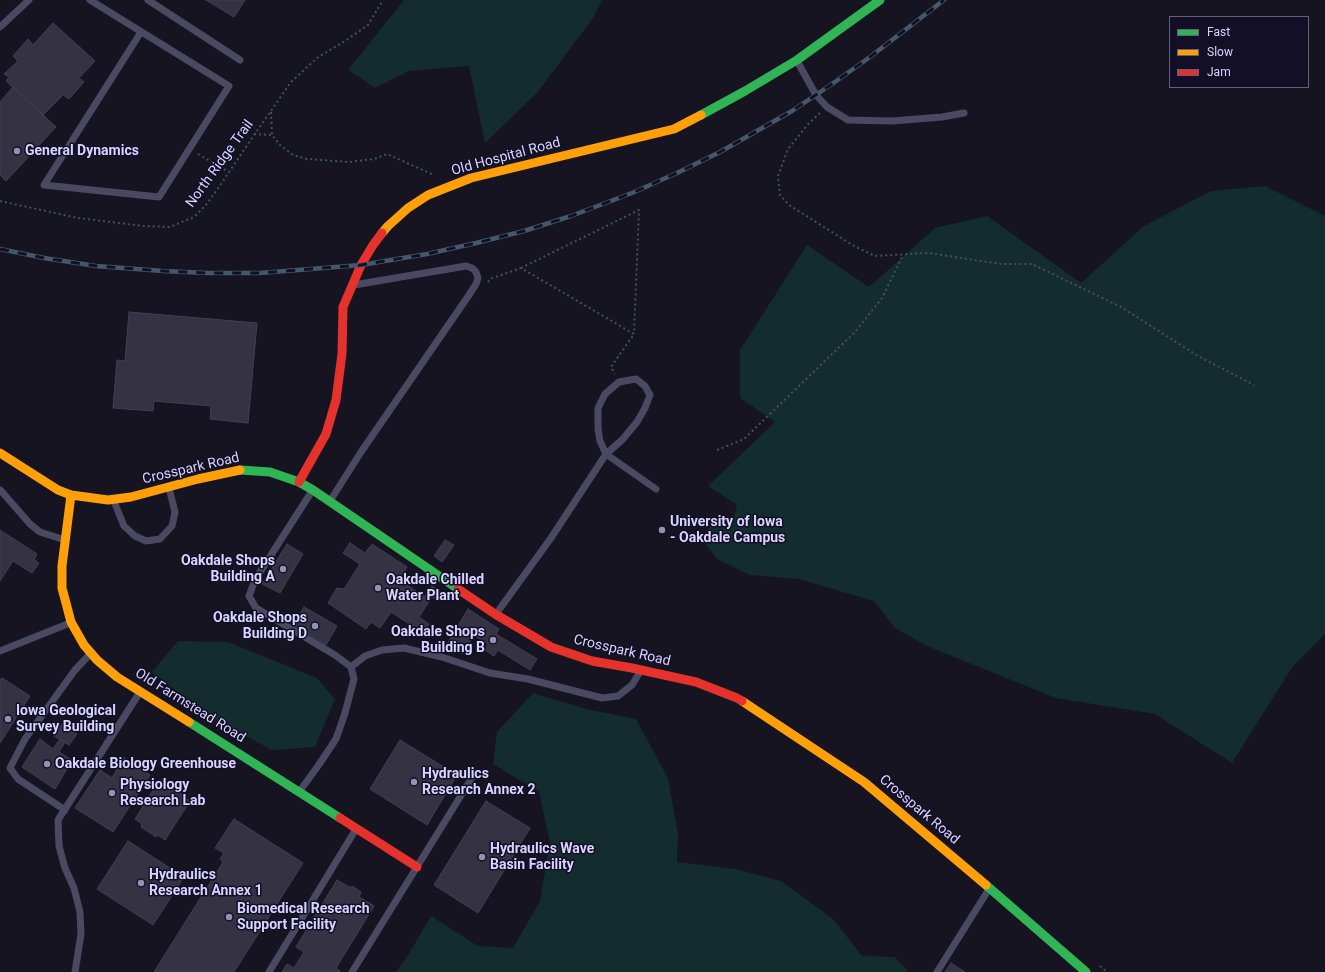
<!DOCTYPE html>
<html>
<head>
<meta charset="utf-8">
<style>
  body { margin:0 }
  #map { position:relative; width:1325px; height:972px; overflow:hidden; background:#161421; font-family:Roboto,sans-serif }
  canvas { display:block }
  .legend { position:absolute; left:1169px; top:16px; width:140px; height:72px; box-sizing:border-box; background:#130f26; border:1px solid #625e7d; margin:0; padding:5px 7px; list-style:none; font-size:12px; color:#d9d4ff }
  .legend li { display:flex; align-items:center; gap:8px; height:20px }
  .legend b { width:20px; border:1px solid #625e7d }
</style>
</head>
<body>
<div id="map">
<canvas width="1325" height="972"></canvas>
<ul class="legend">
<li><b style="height:5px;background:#30b455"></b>Fast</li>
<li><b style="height:5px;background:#ff9f0a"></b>Slow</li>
<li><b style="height:5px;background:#e5322d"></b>Jam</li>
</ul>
</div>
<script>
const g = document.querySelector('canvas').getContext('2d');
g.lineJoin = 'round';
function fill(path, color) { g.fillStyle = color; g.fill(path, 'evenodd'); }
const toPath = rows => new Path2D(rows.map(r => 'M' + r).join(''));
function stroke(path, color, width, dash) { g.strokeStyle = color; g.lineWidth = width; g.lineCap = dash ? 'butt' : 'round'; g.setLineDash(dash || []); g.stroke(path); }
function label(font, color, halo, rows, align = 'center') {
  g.font = font + ' Roboto,sans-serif'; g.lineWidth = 3; g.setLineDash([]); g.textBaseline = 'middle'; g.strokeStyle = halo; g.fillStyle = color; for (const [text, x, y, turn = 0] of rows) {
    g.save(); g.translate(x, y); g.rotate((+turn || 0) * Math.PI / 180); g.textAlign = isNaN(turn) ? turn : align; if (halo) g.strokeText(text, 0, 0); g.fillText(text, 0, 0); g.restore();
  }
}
const green = toPath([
  [404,0,602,0,593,18,537,93,485,143,469,66,409,71,375,88,348,70],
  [1265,186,1325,216,1325,634,1293,666,1232,763,1155,714,1056,698,927,646,895,628,874,601,799,579,750,575,717,559,701,538,711,526,733,521,737,505,708,486,775,422,740,398,740,350,807,245,869,287,935,228,987,216,1081,283,1144,226,1211,191],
  [178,641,228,642,317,678,335,699,315,747,272,750,209,716,152,672],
  [533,693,586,709,636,719,668,778,678,834,677,862,735,869,781,881,833,919,862,956,895,957,907,970,905,972,396,972,407,957,431,916,478,946,513,948,540,901,550,842,539,792,493,764,497,732]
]);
const building = toPath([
  [206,0,245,0,234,17,206,0],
  [53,23,95,61,79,78,84,82,69,99,63,95,43,115,6,81,9,77,4,74,18,61,13,56,28,39,33,45,53,23],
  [13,87,56,127,6,181,0,175,0,102,13,87],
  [129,312,257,323,248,423,210,419,211,406,154,401,153,411,113,408,117,360,125,361,129,312],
  [0,530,37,554,34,560,39,563,32,573,13,561,0,581,0,530],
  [445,540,454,545,442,562,434,556,445,540],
  [350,543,365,553,372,544,407,567,399,580,425,597,432,586,444,594,439,601,432,597,419,617,429,624,423,633,391,612,380,628,371,622,366,629,328,603,337,588,344,589,360,564,343,553,350,543],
  [287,544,303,554,280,593,262,584,287,544],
  [304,607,337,626,326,645,293,625,304,607],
  [468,609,499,629,496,634,537,659,530,670,498,650,494,656,485,650,488,644,474,635,462,654,447,644,468,609],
  [2,678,30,696,0,743,0,680,2,678],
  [62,724,77,734,69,745,54,736,62,724],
  [40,739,53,749,60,739,65,742,59,752,72,760,55,789,22,767,40,739],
  [400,740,457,775,427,825,370,789,400,740],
  [124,758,150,775,113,832,75,808,100,770,112,778,124,758],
  [159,781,167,786,168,784,183,794,182,796,190,801,165,840,158,835,156,837,141,827,142,824,135,819,159,781],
  [486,801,530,828,478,913,434,885,486,801],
  [234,819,303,863,234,972,154,972,223,862,220,859,224,853,215,848,234,819],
  [128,841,184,877,153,925,97,889,128,841],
  [337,880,351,888,352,886,361,892,359,897,374,906,336,968,340,971,340,972,282,972,287,964,294,968,304,952,296,947,337,880],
  [951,963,965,972,945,972,951,963]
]);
const path = toPath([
  [271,112,272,135],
  [820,113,809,123,788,149,778,176,780,195,789,205,854,246,875,256,928,253,1002,264,1032,264,1121,307,1198,356,1254,385],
  [254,134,272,135,280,145,293,155,307,159,349,162,374,159,387,154,434,175],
  [198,154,229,172],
  [0,201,78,218,143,226,170,227,194,217,206,205,219,187,250,141,291,82,317,58,345,41,368,25,383,0],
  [521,268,639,210,634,334],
  [488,282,490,279,521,268,634,334,611,367,615,374],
  [717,450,744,439,855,332,882,298,903,255],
  [1100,966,1107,972]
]);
const lane = toPath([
  [90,0,229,86,159,197,44,185,141,32],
  [148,0,240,60],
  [0,27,29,0],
  [797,61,816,95,827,107,848,120,892,121,942,117,964,113],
  [0,490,3,493,30,524,40,532,65,540],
  [113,499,124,526,135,536,146,541,160,539,172,526,175,512,169,488],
  [330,501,361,452,469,295,476,284,478,278,476,272,472,268,466,266,354,285],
  [496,614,551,538,606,454,622,440,637,422,645,408,650,395,645,386,636,379,619,382,605,394,598,408,598,429,600,441,606,454,656,489],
  [0,651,70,623],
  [351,667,365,656,382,650,404,648,442,657,490,673,528,679,602,698,618,696,632,685,640,672],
  [299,792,318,766,336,739,345,713,354,679,351,667,335,655,256,608,249,596,255,580,312,491],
  [65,810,18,779,10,768,25,739,75,670,91,653],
  [75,972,81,934,80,912,74,888,65,868,59,846,58,820,140,692],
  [269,972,356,829],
  [352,972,473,776],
  [937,972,989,889]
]);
const fast = toPath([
  [701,115,745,91,797,60,880,0],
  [240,470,270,472,299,482,313,490,458,589],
  [189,722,340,818],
  [986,885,1086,972]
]);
const slow = toPath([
  [382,233,388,226,408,208,428,195,471,178,674,129,701,115],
  [0,453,58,490,71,495,108,500,131,497,198,479,240,470],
  [71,495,62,566,62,588,71,622,84,645,97,660,117,677,189,722],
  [742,701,864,782,986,885]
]);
const jam = toPath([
  [299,482,326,434,336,400,342,354,343,307,361,265,373,245,382,233],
  [458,589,495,614,551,647,592,661,632,668,696,682,737,698,742,701],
  [340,818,417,867]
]);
const rail = toPath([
  [0,249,44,258,96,266,163,271,208,273,260,273,361,265,427,254,476,243,524,231,571,216,632,193,677,173,720,152,792,111,832,84,870,57,944,0]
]);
const markers = [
  [17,151,4,"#9591b1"],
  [662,530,4,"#9591b1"],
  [283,569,4,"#9591b1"],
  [378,588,4,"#9591b1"],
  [315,626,4,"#9591b1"],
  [493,640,4,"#9591b1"],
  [8,719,4,"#9591b1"],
  [47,764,4,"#9591b1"],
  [414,782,4,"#9591b1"],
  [112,793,4,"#9591b1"],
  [482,857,4,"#9591b1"],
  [141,883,4,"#9591b1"],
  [229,917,4,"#9591b1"]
];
const poiNames = [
  ["General Dynamics",25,151],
  ["University of Iowa",670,522],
  ["- Oakdale Campus",670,538],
  ["Oakdale Shops",275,561,"right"],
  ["Building A",275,577,"right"],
  ["Oakdale Chilled",386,580],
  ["Water Plant",386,596],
  ["Oakdale Shops",307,618,"right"],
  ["Building D",307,634,"right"],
  ["Oakdale Shops",485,632,"right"],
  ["Building B",485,648,"right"],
  ["Iowa Geological",16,711],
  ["Survey Building",16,727],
  ["Oakdale Biology Greenhouse",55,764],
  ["Hydraulics",422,774],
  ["Research Annex 2",422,790],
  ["Physiology",120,785],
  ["Research Lab",120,801],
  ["Hydraulics Wave",490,849],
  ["Basin Facility",490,865],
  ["Hydraulics",149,875],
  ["Research Annex 1",149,891],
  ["Biomedical Research",237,909],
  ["Support Facility",237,925]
];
const streetNames = [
  ["Old Hospital Road",506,157,-15],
  ["North Ridge Trail",220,164,-54],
  ["Crosspark Road",191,469,-13],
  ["Crosspark Road",622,651,13],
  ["Old Farmstead Road",190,706,32],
  ["Crosspark Road",919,810,40]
];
fill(green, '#132c2d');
fill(building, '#343243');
stroke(building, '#433f54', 1);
stroke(path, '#44505f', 2, [2, 3]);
stroke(lane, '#4a4962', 7);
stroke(fast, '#30b455', 9);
stroke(slow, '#ff9f0a', 9);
stroke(jam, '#e5322d', 9);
stroke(rail, '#43596b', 4.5);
stroke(rail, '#130f26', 3, [9]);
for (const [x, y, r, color] of markers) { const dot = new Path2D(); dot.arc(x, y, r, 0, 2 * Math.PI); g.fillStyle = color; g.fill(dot); stroke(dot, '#130f26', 1.5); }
label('bold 14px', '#d9d4ff', '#130f26', poiNames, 'left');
label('14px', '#d9d4ff', '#130f26', streetNames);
</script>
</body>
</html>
